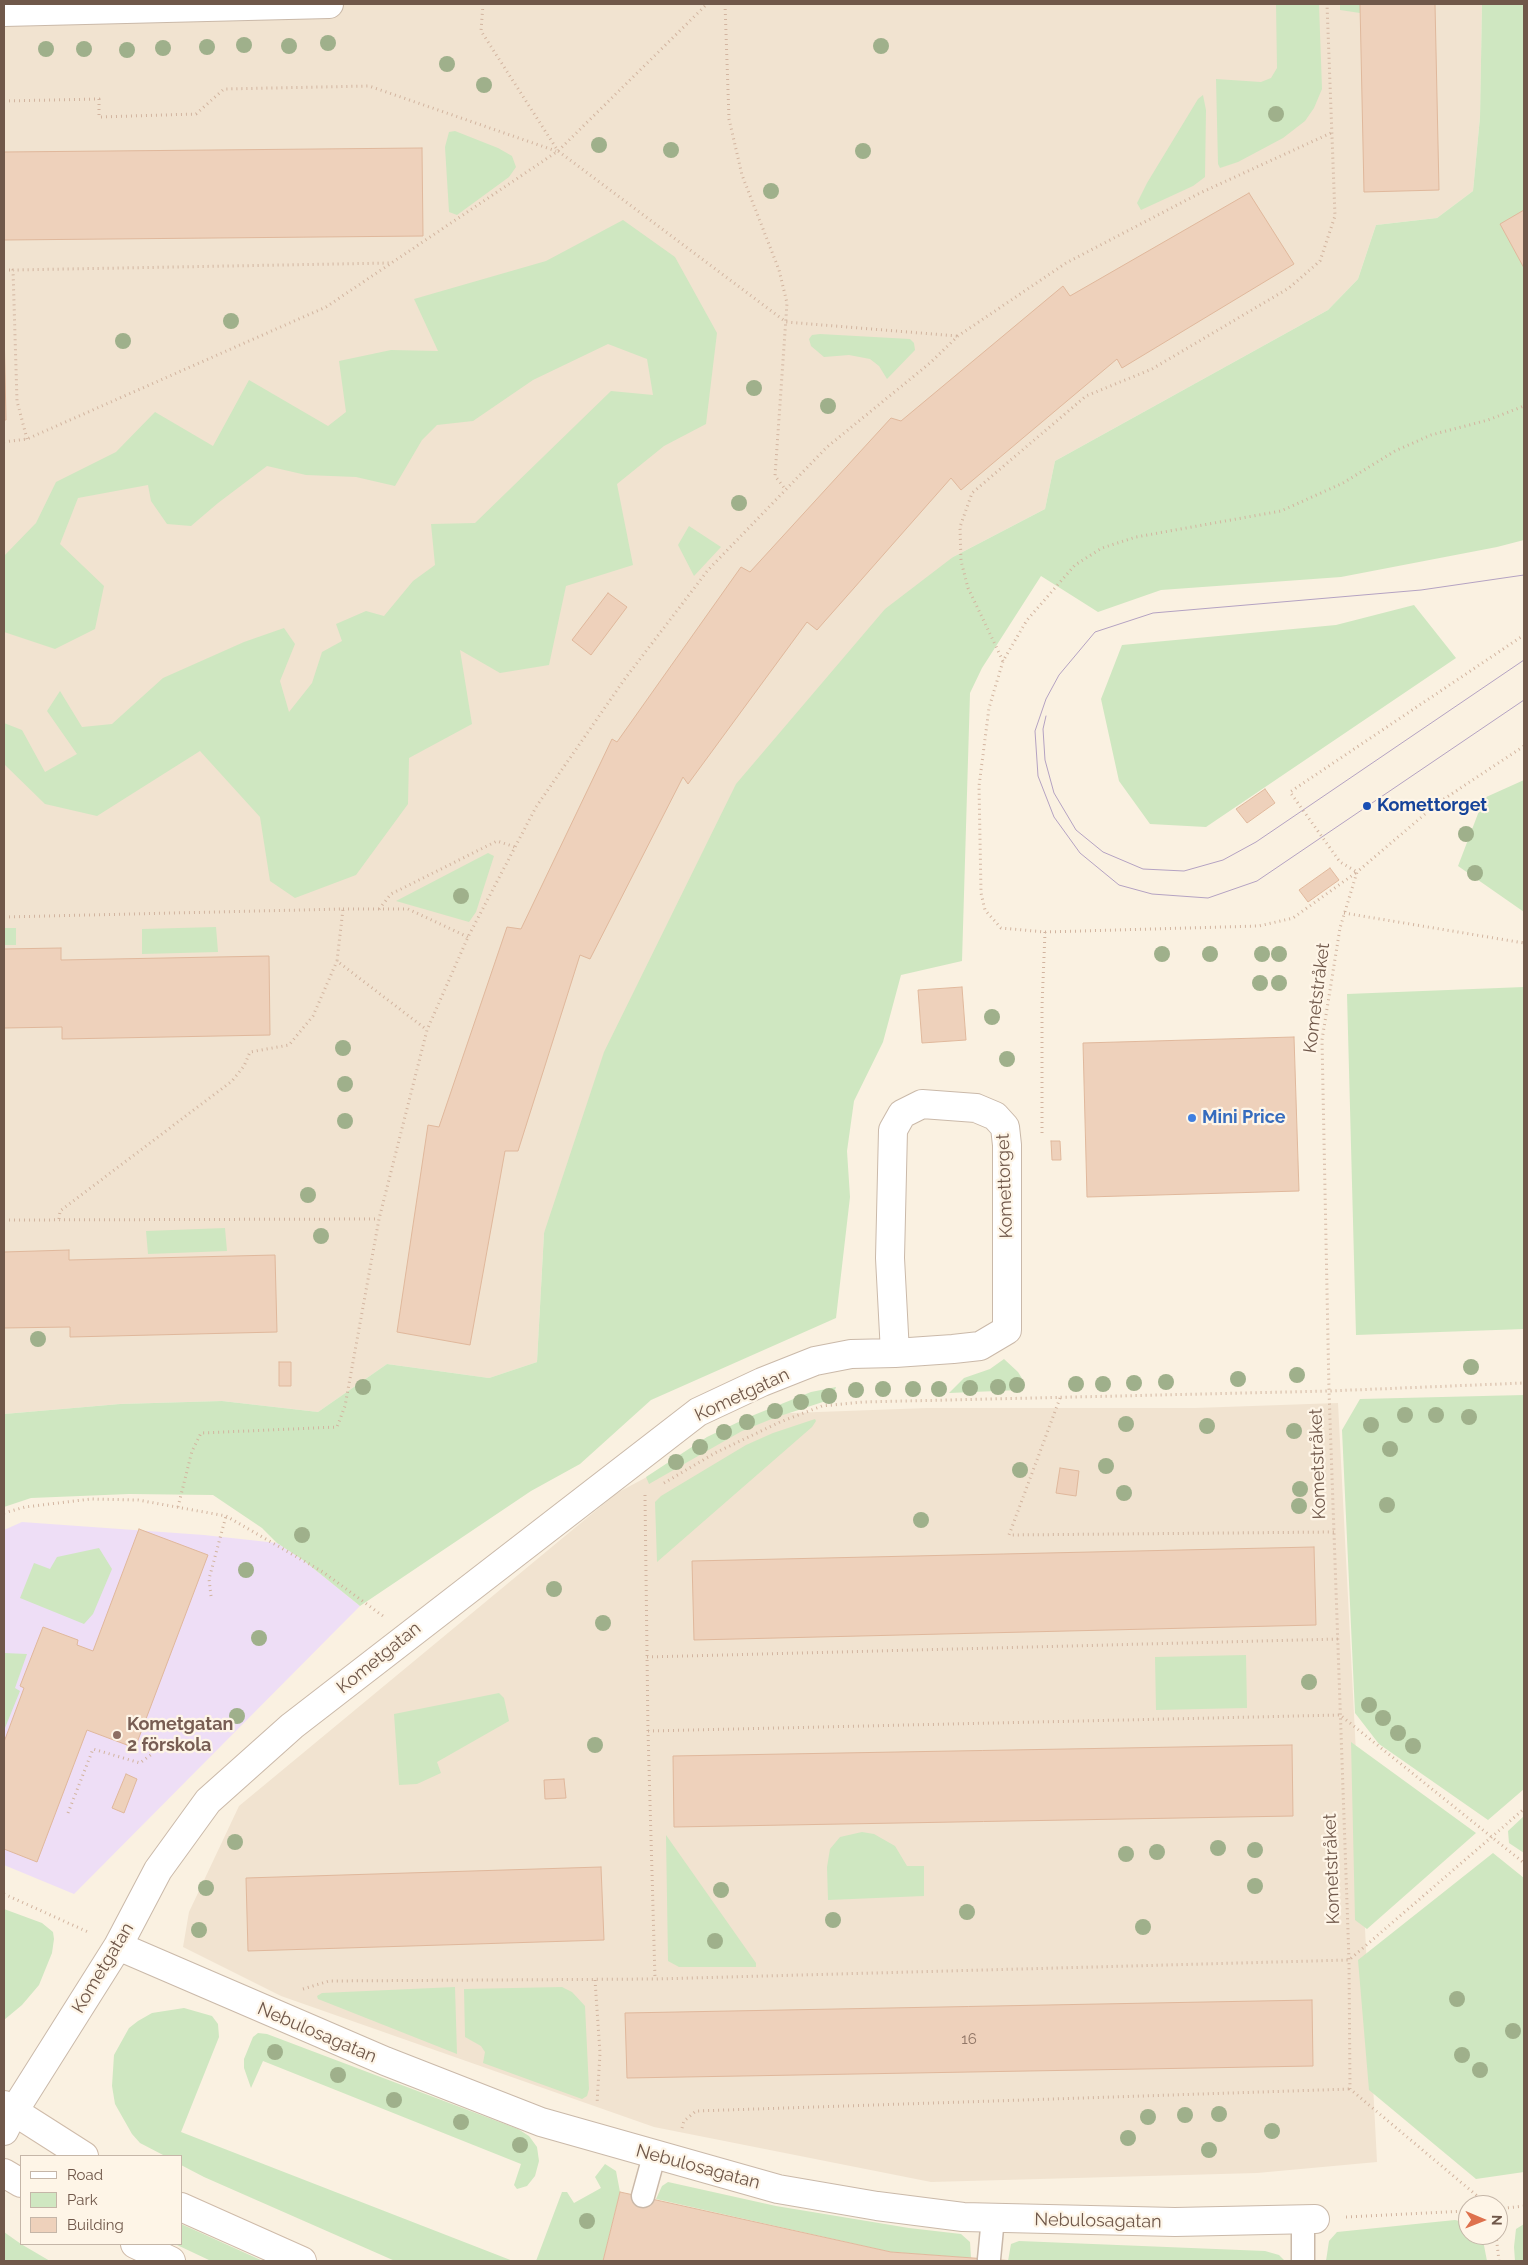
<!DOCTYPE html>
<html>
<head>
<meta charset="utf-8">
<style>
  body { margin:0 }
  #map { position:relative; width:1528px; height:2265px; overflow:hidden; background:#faf1e1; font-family:Raleway,sans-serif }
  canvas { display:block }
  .frame { position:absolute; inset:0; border:5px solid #70584a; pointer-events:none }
  .legend { position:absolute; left:20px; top:2155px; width:162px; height:90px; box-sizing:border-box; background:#fef5e7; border:1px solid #c5b6a8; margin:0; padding:6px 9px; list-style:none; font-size:15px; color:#70584a }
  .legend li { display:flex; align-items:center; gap:10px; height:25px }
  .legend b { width:25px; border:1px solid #c5b6a8 }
  .north { position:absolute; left:1458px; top:2195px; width:50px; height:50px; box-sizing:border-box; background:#fef5e7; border:1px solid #c5b6a8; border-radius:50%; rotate:91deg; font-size:14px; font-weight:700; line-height:20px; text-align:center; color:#70584a }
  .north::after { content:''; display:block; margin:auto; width:18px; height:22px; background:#de714d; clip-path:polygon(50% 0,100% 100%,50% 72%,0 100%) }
</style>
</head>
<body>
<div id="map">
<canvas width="1528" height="2265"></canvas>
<div class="frame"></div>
<ul class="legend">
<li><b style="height:6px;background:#fff"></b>Road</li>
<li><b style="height:14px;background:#cfe7c1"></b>Park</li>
<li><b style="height:14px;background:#eed1bb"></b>Building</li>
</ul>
<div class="north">N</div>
</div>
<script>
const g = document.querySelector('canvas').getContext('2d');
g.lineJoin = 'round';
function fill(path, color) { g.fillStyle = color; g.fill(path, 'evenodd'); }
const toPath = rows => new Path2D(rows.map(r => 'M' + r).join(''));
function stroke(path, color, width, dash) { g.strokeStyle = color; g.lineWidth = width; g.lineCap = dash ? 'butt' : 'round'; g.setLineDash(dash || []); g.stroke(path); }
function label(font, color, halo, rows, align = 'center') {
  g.font = font + ' Raleway,sans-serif'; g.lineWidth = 4.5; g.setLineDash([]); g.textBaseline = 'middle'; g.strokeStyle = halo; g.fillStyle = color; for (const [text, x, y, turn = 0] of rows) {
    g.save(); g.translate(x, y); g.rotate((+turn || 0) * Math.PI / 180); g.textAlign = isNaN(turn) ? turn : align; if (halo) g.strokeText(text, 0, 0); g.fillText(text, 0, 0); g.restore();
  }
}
const residential = toPath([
  [4,4,1482,4,1480,117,1473,191,1437,218,1376,225,1358,279,1328,310,1055,461,1045,509,953,557,544,1233,537,1362,489,1378,387,1364,318,1412,222,1401,120,1404,4,1414],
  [1338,1403,1377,2162,1257,2173,931,2182,654,2127,281,1996,183,1947,189,1912,239,1806,617,1493,764,1414,927,1408,1195,1408]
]);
const education = toPath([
  [22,1522,204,1535,277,1543,303,1560,360,1606,74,1894,4,1865,4,1530]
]);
const green = toPath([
  [1276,4,1319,4,1322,89,1314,108,1305,121,1283,138,1238,162,1220,168,1218,164,1216,79,1261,82,1271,78,1277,68],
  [1340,4,1360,4,1360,13,1340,10],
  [1482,4,1524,4,1524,540,1497,547,1341,577,1161,590,1098,612,1041,576,982,668,970,693,962,961,901,975,883,1042,854,1101,847,1151,850,1197,836,1318,651,1400,580,1464,531,1491,360,1606,303,1560,277,1543,262,1528,213,1495,129,1494,31,1498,4,1507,4,1414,120,1404,222,1401,318,1412,387,1364,489,1378,537,1362,544,1233,604,1052,736,784,885,609,953,557,1045,509,1055,461,1328,310,1358,279,1376,225,1437,218,1473,191,1480,117],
  [1203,95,1206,110,1205,177,1193,186,1141,210,1137,203,1147,183,1198,99],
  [455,131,498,148,512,156,516,167,509,177,457,215,449,212,445,147,449,132],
  [623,220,675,257,717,333,706,424,664,446,617,484,633,565,566,586,549,665,500,673,460,650,472,724,409,758,408,804,356,875,295,898,270,881,260,817,200,751,97,816,45,804,4,764,4,723,22,730,45,772,77,754,47,711,60,691,82,727,112,724,163,678,244,642,284,628,295,644,280,681,289,712,312,683,322,652,342,641,336,624,366,611,384,616,413,581,435,565,431,524,475,523,611,391,653,395,647,359,608,344,533,380,473,421,437,425,422,440,395,486,356,477,306,475,267,466,218,503,191,526,167,524,151,501,148,485,78,498,60,544,104,586,95,629,55,649,4,632,4,556,36,523,56,482,116,452,155,412,213,446,249,380,328,426,346,412,339,361,391,350,438,351,414,299,546,261],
  [820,334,910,339,914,343,915,350,887,379,879,366,870,359,849,355,824,357,811,346,809,339,812,335],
  [689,526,721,547,694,576,678,545],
  [1414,605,1456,658,1206,827,1150,824,1119,781,1101,699,1122,645,1336,625],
  [1524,780,1524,912,1458,866,1484,798],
  [488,853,494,856,476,912,469,922,396,901],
  [216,927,218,952,142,954,142,929],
  [4,928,16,928,16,945,4,945],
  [1524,987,1524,1329,1356,1335,1347,994],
  [225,1228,227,1251,148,1254,146,1231],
  [1004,1359,1018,1372,1023,1380,1024,1385,1020,1390,949,1393,964,1378,990,1369],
  [836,1387,832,1399,774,1418,742,1431,649,1484,646,1477,707,1437,749,1417,811,1392],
  [1524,1395,1524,1789,1488,1820,1379,1744,1355,1713,1342,1430,1360,1399],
  [815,1419,816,1421,812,1427,657,1562,655,1502,661,1496,746,1445,773,1433],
  [99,1548,112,1569,93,1614,84,1624,20,1598,34,1563,50,1569,57,1557],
  [4,1653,27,1654,15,1688,20,1691,5,1728],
  [1246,1655,1247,1708,1156,1710,1155,1657],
  [499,1693,504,1698,509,1721,437,1762,441,1773,417,1784,399,1785,394,1714],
  [1351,1742,1476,1833,1367,1929,1355,1920],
  [1524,1816,1524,1853,1509,1843,1508,1831],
  [862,1832,874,1834,895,1846,907,1866,924,1866,924,1896,828,1900,827,1867,830,1849,840,1837],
  [666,1835,756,1963,756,1967,679,1967,668,1961],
  [1493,1853,1524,1878,1524,2172,1476,2179,1369,2090,1358,1960],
  [4,1909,42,1923,53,1932,54,1939,52,1953,39,1985,22,2005,4,2020],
  [455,1987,457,2054,318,1999,317,1996,322,1993],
  [562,1987,572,1992,585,2006,589,2089,587,2096,582,2099,483,2063,485,2052,481,2046,465,2037,464,1989],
  [184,2008,212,2016,218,2024,219,2037,181,2132,513,2261,395,2261,204,2177,181,2165,181,2156,165,2156,140,2143,132,2134,115,2104,112,2086,114,2055,129,2028,138,2021,152,2013],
  [258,2033,267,2034,518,2129,529,2136,537,2147,539,2161,535,2176,527,2186,517,2189,514,2185,521,2164,263,2061,251,2088,244,2068,244,2059,253,2037],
  [605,2164,616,2171,620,2192,603,2261,536,2261,562,2192,567,2192,574,2203,601,2188,595,2177],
  [668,2182,776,2206,909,2228,961,2234,970,2242,971,2258,891,2252,656,2199,662,2186],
  [1455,2220,1468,2223,1468,2235,1482,2235,1487,2261,1326,2261,1329,2241,1337,2232],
  [181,2224,199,2232,263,2261,211,2261,175,2244,181,2244],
  [1524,2224,1524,2261,1515,2261,1514,2247,1516,2229],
  [4,2232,21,2244,50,2261,4,2261],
  [1019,2241,1265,2251,1279,2255,1285,2261,1008,2261,1011,2244]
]);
const building = toPath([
  [1360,4,1435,4,1439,190,1364,192,1360,4],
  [422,148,423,236,4,240,4,152,422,148],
  [1249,193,1294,264,1122,368,1117,359,961,490,951,478,817,630,807,622,688,784,683,777,590,959,580,955,518,1151,505,1151,470,1345,397,1332,428,1125,439,1127,507,927,521,929,612,739,617,742,741,567,750,572,891,418,901,421,1063,286,1070,296,1249,193],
  [1524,210,1524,268,1500,224,1524,210],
  [4,328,6,420,4,420,4,328],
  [608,593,627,607,591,655,572,640,608,593],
  [1265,789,1275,803,1247,823,1236,809,1265,789],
  [1330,868,1339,880,1308,902,1299,890,1330,868],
  [61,948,61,960,269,956,270,1035,62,1039,62,1027,4,1028,4,949,61,948],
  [962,987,966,1040,922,1043,918,990,962,987],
  [1294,1037,1299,1191,1087,1197,1083,1043,1294,1037],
  [1051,1141,1060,1141,1061,1160,1052,1160,1051,1141],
  [69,1250,69,1260,275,1255,277,1332,70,1337,70,1327,4,1328,4,1252,69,1250],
  [279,1362,291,1362,291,1386,279,1386,279,1362],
  [1060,1468,1079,1471,1076,1496,1056,1493,1060,1468],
  [139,1529,208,1555,135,1748,87,1730,37,1862,4,1849,4,1742,24,1688,20,1686,43,1627,78,1640,77,1645,93,1651,139,1529],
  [1314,1547,1316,1625,694,1640,692,1561,1314,1547],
  [1292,1745,1293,1816,674,1827,673,1756,1292,1745],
  [126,1774,137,1779,124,1813,112,1808,126,1774],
  [564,1779,566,1798,545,1799,544,1780,564,1779],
  [601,1867,604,1940,248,1951,246,1878,601,1867],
  [1312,2000,1313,2066,627,2078,625,2013,1312,2000],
  [620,2192,891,2252,1014,2261,603,2261,620,2192]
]);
const path = toPath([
  [483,4,481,31,558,151,786,322,957,336],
  [725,4,729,119,742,175,779,270,787,303,775,476,786,490],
  [4,101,99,99,99,117,196,114,224,89,369,86,556,151],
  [4,270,13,270],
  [27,439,17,401,13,270,390,263],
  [4,442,27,439,326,307,558,151,707,4],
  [1003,661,968,588,961,561,960,527,972,493,1086,396,1152,369,1289,288,1320,261,1335,216,1327,4],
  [343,909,408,909,468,937],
  [379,909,391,894,497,841,515,847],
  [1344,913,1524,943],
  [4,917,343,909,337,961,427,1030],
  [1045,932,1259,926,1293,918,1357,872,1340,862,1290,792,1524,635],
  [1042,1133,1042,1006,1045,932,1001,928,985,910,981,893,979,786,989,708,1003,661,1027,620,1075,565,1102,548,1136,537,1281,511,1343,483,1395,451,1431,435,1488,420,1524,406],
  [59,1219,60,1211,232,1081,244,1066,250,1052,289,1045,313,1016,337,961],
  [4,1220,379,1219],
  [1060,1398,1009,1535,1334,1532],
  [664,1483,715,1453,780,1422,822,1406,863,1402,1329,1391,1524,1383],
  [645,1495,648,1731,655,1979],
  [178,1507,192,1451,201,1433,337,1427,345,1406,379,1219,427,1030,468,937,536,807,624,680,708,570,827,447,930,363,958,336,1066,263,1200,193,1331,133],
  [4,1513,25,1507,91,1499,138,1500,226,1516,323,1572,383,1616],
  [211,1596,209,1579,226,1516],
  [647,1657,1338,1639],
  [648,1731,1340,1715,1524,1863],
  [68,1813,93,1749,140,1763,152,1754],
  [4,1894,88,1932],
  [595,1980,600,2053,597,2104],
  [303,1989,329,1981,655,1979,1349,1960,1524,1809],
  [682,2128,684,2121,696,2111,1350,2089],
  [1488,2205,1350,2089,1349,1960,1329,1391,1322,1040,1340,928,1357,872,1438,803,1524,746],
  [1498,2209,1524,2206],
  [1346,2217,1468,2211],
  [1496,2235,1499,2261]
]);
const lane = toPath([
  [643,2196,654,2156],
  [989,2259,993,2218],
  [1303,2261,1303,2219]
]);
const street = toPath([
  [4,12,329,4],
  [118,1946,385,2061,541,2122,778,2189,877,2206,963,2217,1175,2222,1315,2219],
  [4,2131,14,2111,118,1946,158,1870,208,1801,292,1726,698,1412,762,1382,815,1361,851,1354,895,1353,953,1349,980,1346,1007,1330,1007,1145,1005,1127,995,1116,976,1108,922,1104,902,1114,893,1130,890,1258,895,1353]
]);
const secondary = toPath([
  [4,2105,84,2156],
  [4,2173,21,2183],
  [181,2207,302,2261],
  [135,2244,171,2261]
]);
const tram = toPath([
  [1524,575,1421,590,1153,613,1095,632,1059,675,1046,699,1035,731,1038,776,1054,817,1080,853,1119,885,1152,894,1208,898,1257,881,1524,700],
  [1046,716,1043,729,1045,760,1054,793,1076,830,1103,852,1143,869,1184,871,1223,860,1256,842,1524,660]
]);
const trees = [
  [328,43],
  [244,45],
  [289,46],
  [881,46],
  [207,47],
  [163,48],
  [46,49],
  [84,49],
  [127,50],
  [447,64],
  [484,85],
  [1276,114],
  [599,145],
  [671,150],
  [863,151],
  [771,191],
  [231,321],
  [123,341],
  [754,388],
  [828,406],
  [739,503],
  [1466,834],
  [1475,873],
  [461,896],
  [1162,954],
  [1210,954],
  [1262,954],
  [1279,954],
  [1260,983],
  [1279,983],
  [992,1017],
  [343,1048],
  [1007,1059],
  [345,1084],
  [345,1121],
  [308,1195],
  [321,1236],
  [38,1339],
  [1471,1367],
  [1297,1375],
  [1238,1379],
  [1166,1382],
  [1134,1383],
  [1076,1384],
  [1103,1384],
  [1017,1385],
  [363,1387],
  [998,1387],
  [970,1388],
  [883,1389],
  [913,1389],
  [939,1389],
  [856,1390],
  [829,1396],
  [801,1402],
  [775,1411],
  [1405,1415],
  [1436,1415],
  [1469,1417],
  [747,1422],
  [1126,1424],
  [1371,1425],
  [1207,1426],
  [1294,1431],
  [724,1432],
  [700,1447],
  [1390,1449],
  [676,1462],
  [1106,1466],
  [1020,1470],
  [1300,1489],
  [1124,1493],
  [1387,1505],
  [1299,1506],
  [921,1520],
  [302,1535],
  [246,1570],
  [554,1589],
  [603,1623],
  [259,1638],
  [1309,1682],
  [1369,1705],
  [237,1716],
  [1383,1718],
  [1398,1733],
  [595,1745],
  [1413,1746],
  [235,1842],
  [1218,1848],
  [1255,1850],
  [1157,1852],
  [1126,1854],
  [1255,1886],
  [206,1888],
  [721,1890],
  [967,1912],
  [833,1920],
  [1143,1927],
  [199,1930],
  [715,1941],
  [1457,1999],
  [1513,2031],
  [275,2052],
  [1462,2055],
  [1480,2070],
  [338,2075],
  [394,2100],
  [1219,2114],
  [1185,2115],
  [1148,2117],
  [461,2122],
  [1272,2131],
  [1128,2138],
  [520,2145],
  [1209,2150],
  [587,2221]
];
const markers = [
  [1367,806,5,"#1a4fb4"],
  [1192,1118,5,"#3f7fe0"],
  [117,1735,5,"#8d6e63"]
];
const numberNames = [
  ["16",969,2039]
];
const transitNames = [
  ["Komettorget",1377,806]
];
const streetNames = [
  ["Kometstråket",1317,998,-83],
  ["Komettorget",1005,1186,-92],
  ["Kometgatan",742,1395,-25],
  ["Kometstråket",1318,1464,-92],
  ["Kometgatan",379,1658,-39],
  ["Kometstråket",1332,1869,-92],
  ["Kometgatan",103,1968,-59],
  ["Nebulosagatan",317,2033,23],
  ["Nebulosagatan",698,2167,15],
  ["Nebulosagatan",1098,2221,1]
];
const shopNames = [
  ["Mini Price",1202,1118]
];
const educationNames = [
  ["Kometgatan",127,1725],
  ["2 förskola",127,1746]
];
fill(residential, '#f1e3d0');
fill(education, '#eedef6');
fill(green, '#cfe7c1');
fill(building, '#eed1bb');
stroke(building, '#e0b89c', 1);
stroke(lane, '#cab9a9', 25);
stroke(street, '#cab9a9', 30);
stroke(secondary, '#cfbba9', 30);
stroke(path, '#d2b49f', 3, [1, 4]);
stroke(lane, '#fff', 22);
stroke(street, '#fff', 28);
stroke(secondary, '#fff', 28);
stroke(tram, '#b4a2c2', 1);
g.fillStyle = '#9fb08b';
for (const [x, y] of trees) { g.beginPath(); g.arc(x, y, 8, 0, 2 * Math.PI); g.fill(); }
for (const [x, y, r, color] of markers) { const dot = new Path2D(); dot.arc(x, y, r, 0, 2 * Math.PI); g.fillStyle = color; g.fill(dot); stroke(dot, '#fef5e7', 2); }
label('15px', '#907666', null, numberNames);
label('bold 18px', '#164399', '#fef5e7', transitNames, 'left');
label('18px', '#70584a', '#fef5e7', streetNames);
label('bold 18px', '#366cbe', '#fef5e7', shopNames, 'left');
label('bold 18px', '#785e54', '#fef5e7', educationNames, 'left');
</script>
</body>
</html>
